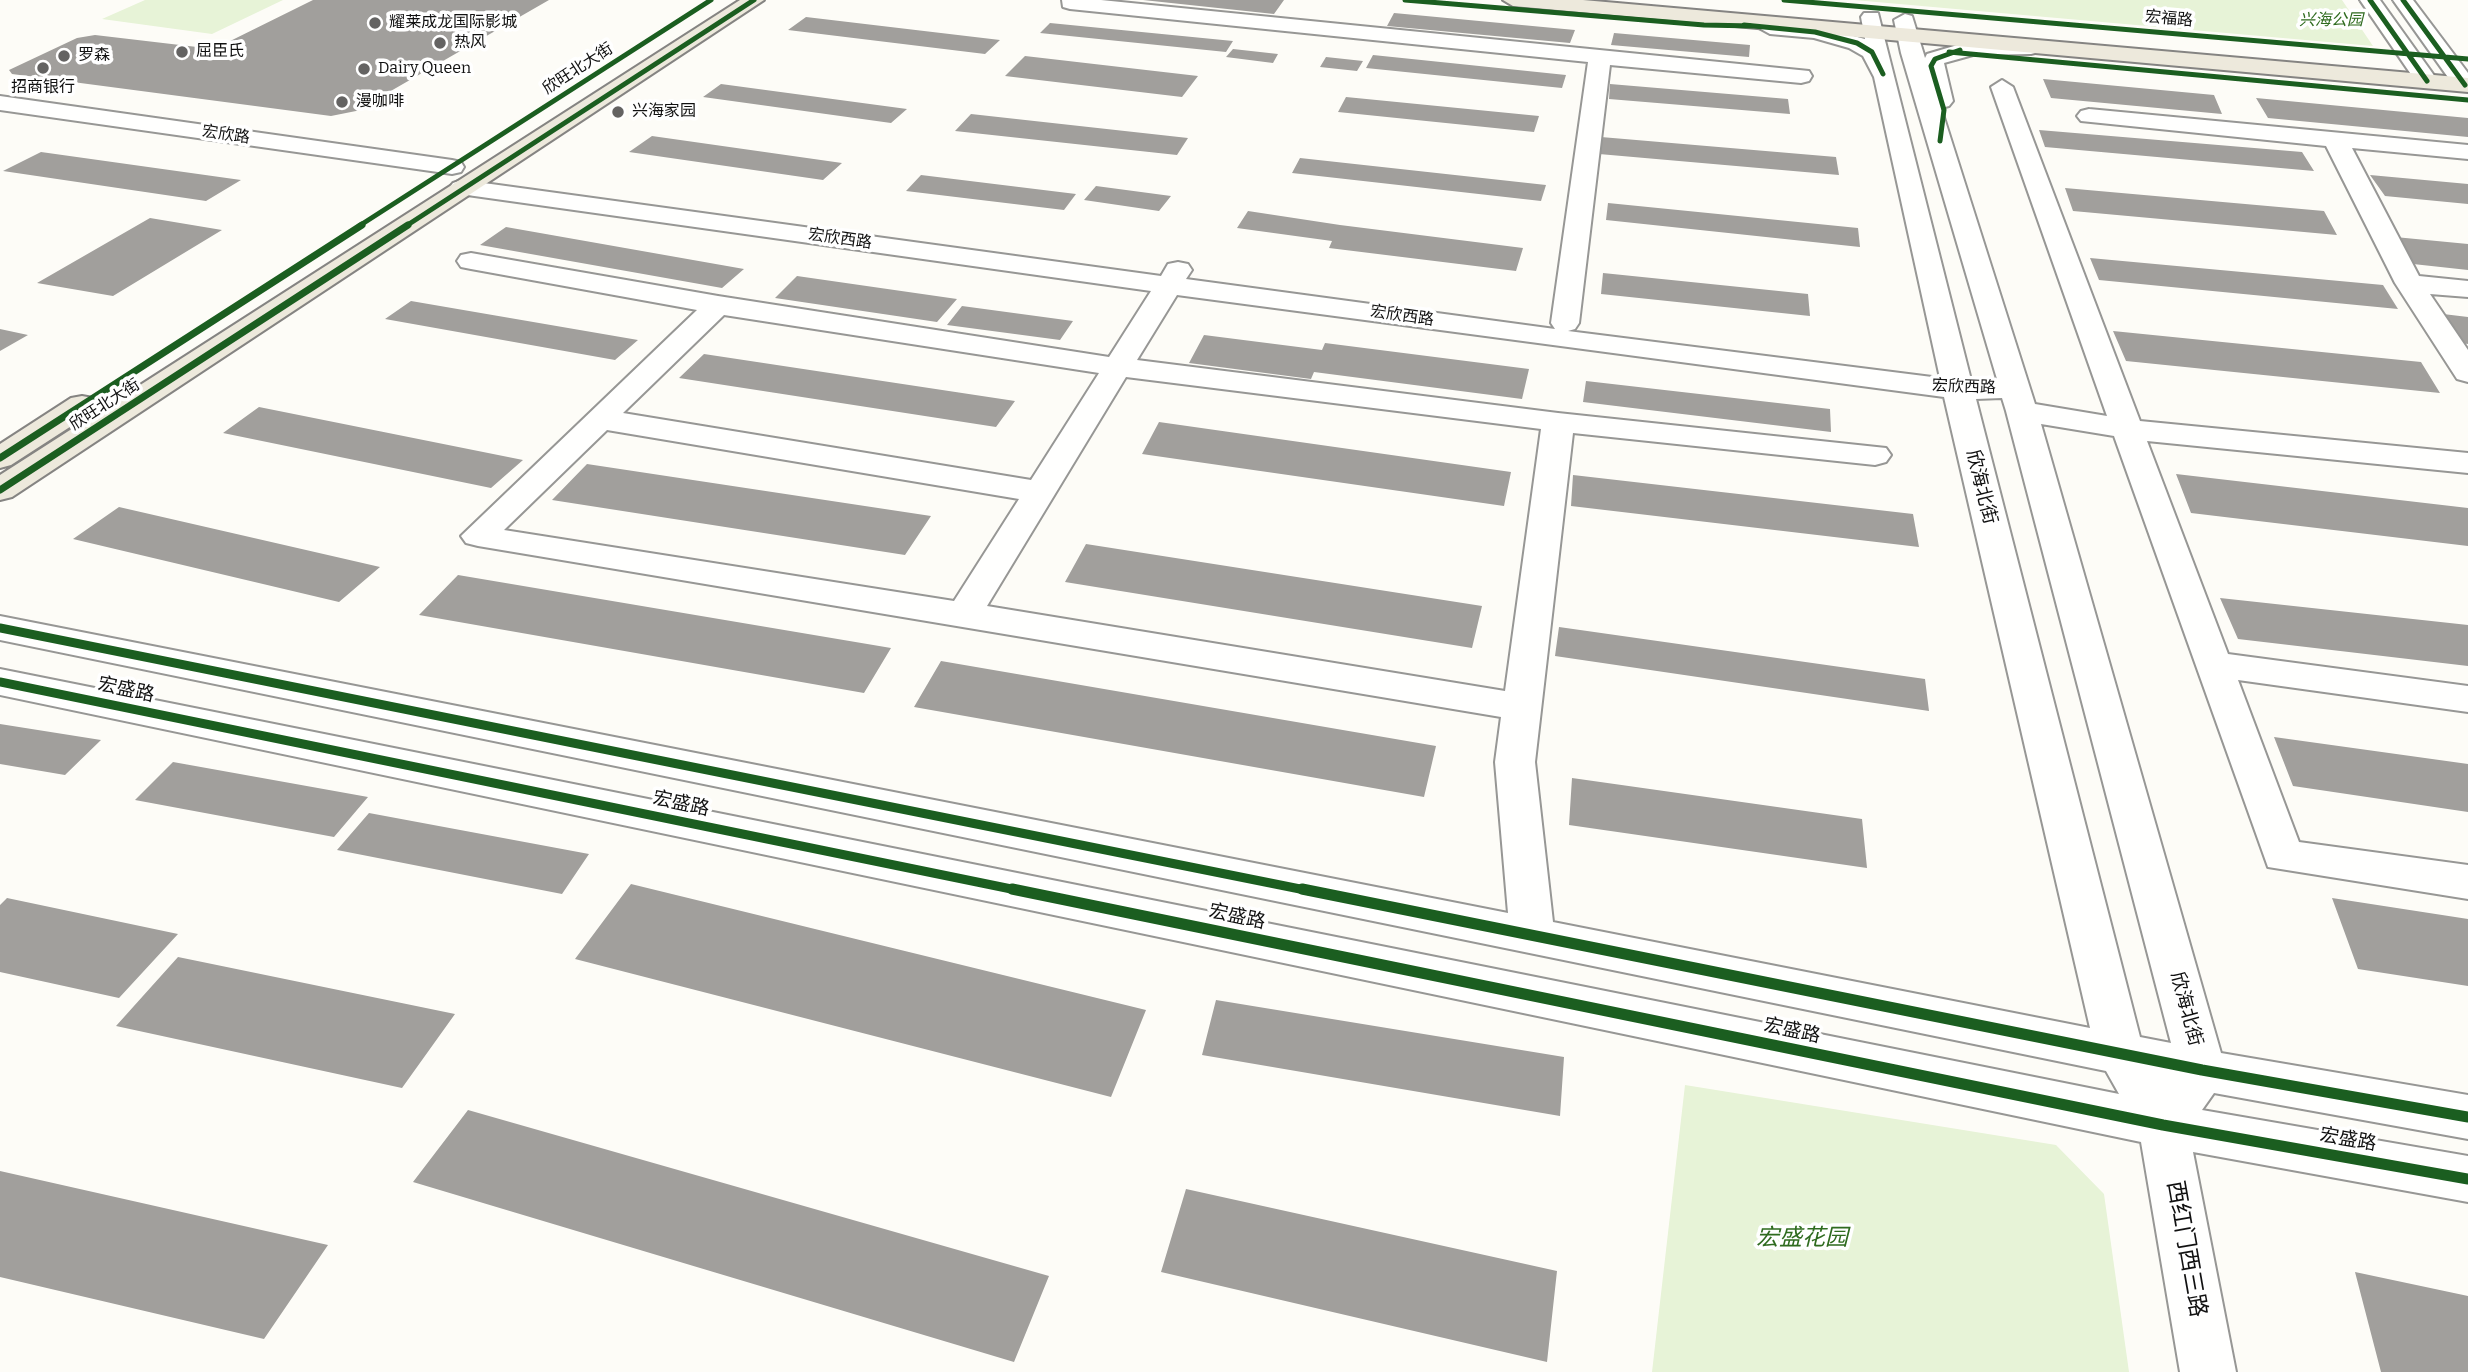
<!DOCTYPE html>
<html>
<head>
<meta charset="utf-8">
<style>
  body { margin:0 }
  canvas { display:block; background:#fdfcf7 }
</style>
</head>
<body>
<canvas width="2468" height="1372"></canvas>
<script>
const g = document.querySelector('canvas').getContext('2d');
g.lineJoin = 'round';
function fill(path, color) { g.fillStyle = color; g.fill(path, 'evenodd'); }
const toPath = rows => new Path2D(rows.map(r => 'M' + r).join(''));
function stroke(path, color, width, dash) { g.strokeStyle = color; g.lineWidth = width; g.lineCap = dash ? 'butt' : 'round'; g.setLineDash(dash || []); g.stroke(path); }
function label(font, color, halo, rows, align = 'center') {
  g.font = font + ' Bitter,"Noto Sans SC",serif'; g.lineWidth = 7; g.setLineDash([]); g.textBaseline = 'middle'; g.strokeStyle = halo; g.fillStyle = color; for (const [text, x, y, turn = 0] of rows) {
    g.save(); g.translate(x, y); g.rotate((+turn || 0) * Math.PI / 180); g.textAlign = isNaN(turn) ? turn : align; if (halo) g.strokeText(text, 0, 0); g.fillText(text, 0, 0); g.restore();
  }
}
const green = toPath([
  [145,0,283,0,212,34,102,19],
  [1854,0,2342,0,2373,46],
  [1685,1085,2056,1145,2104,1194,2129,1372,1652,1372]
]);
const building = toPath([
  [313,0,549,0,356,111,331,116,12,74,9,70,77,38,95,35,214,49],
  [1143,0,1284,0,1274,14],
  [1394,13,1575,30,1570,43,1387,26],
  [806,17,1000,40,985,54,788,30],
  [1050,23,1233,41,1226,52,1040,33],
  [1614,33,1750,45,1749,57,1611,45],
  [1233,49,1278,54,1273,63,1226,57],
  [1373,55,1566,75,1562,88,1366,68],
  [1025,56,1198,76,1182,97,1005,76],
  [1326,57,1363,61,1357,71,1320,67],
  [2043,79,2214,95,2222,114,2051,98],
  [721,84,907,109,891,123,703,97],
  [1610,84,1788,99,1790,114,1609,99],
  [1346,97,1539,116,1534,132,1338,112],
  [2256,98,2468,118,2468,137,2268,118],
  [971,114,1188,138,1177,155,955,131],
  [2039,130,2302,152,2314,171,2045,147],
  [652,136,842,163,823,180,629,152],
  [1601,137,1836,157,1839,175,1599,154],
  [41,152,241,180,206,201,3,171],
  [1300,158,1546,185,1541,201,1292,173],
  [921,175,1076,194,1064,210,906,191],
  [2370,175,2468,184,2468,204,2385,196],
  [1096,186,1171,196,1159,211,1084,200],
  [2065,188,2324,211,2337,235,2073,211],
  [1608,203,1858,228,1860,247,1606,220],
  [1248,211,1340,225,1523,248,1516,271,1329,248,1332,241,1237,228],
  [150,218,222,230,113,296,37,283],
  [506,227,744,269,722,288,480,245],
  [2395,237,2468,244,2468,270,2413,264],
  [2090,258,2383,285,2398,309,2099,280],
  [1603,273,1808,294,1810,316,1601,294],
  [797,276,957,299,937,322,775,298],
  [411,301,638,340,615,360,385,319],
  [962,306,1073,321,1060,340,947,325],
  [2443,314,2468,317,2468,344,2460,343],
  [0,329,28,335,0,351],
  [2113,331,2421,362,2440,393,2126,361],
  [1204,335,1322,350,1325,343,1529,369,1522,399,1314,372,1311,379,1189,363],
  [704,354,1015,401,996,427,679,378],
  [1586,381,1830,409,1831,432,1583,402],
  [259,407,523,460,491,488,223,433],
  [1159,422,1511,472,1504,506,1142,454],
  [587,464,931,516,905,555,552,500],
  [2176,474,2468,508,2468,546,2191,513],
  [1573,475,1913,514,1919,547,1571,506],
  [119,507,380,567,339,602,73,539],
  [1086,544,1482,606,1472,648,1065,582],
  [458,575,891,648,864,693,419,615],
  [2220,598,2468,625,2468,666,2238,639],
  [1559,627,1925,679,1929,711,1555,656],
  [941,661,1436,746,1424,797,914,707],
  [0,724,101,740,65,775,0,764],
  [2274,737,2468,764,2468,812,2293,786],
  [173,762,368,797,334,837,135,800],
  [1572,778,1862,819,1867,868,1569,825],
  [369,813,589,854,562,894,337,850],
  [631,884,1146,1010,1111,1097,575,959],
  [7,898,178,934,119,998,0,972,0,905],
  [2332,898,2468,919,2468,986,2358,969],
  [178,957,455,1014,402,1088,116,1026],
  [1216,1000,1564,1057,1560,1116,1202,1055],
  [468,1110,1049,1276,1014,1362,413,1182],
  [0,1171,328,1245,264,1339,0,1277],
  [1186,1189,1557,1271,1547,1362,1161,1272],
  [2355,1272,2468,1296,2468,1372,2381,1372]
]);
const minor = toPath([
  [1062,0,1101,0,1809,71,1812,76,1809,81,1801,83,1610,65,1579,323,1575,329,1568,331,1940,378,1874,77,1863,56,1849,48,1814,38,1770,34,1759,28,1770,22,1815,26,1865,39,1861,17,1864,13,1878,13,1971,380,1997,379,1901,53,1894,20,1905,14,1912,16,1925,58,1927,54,1971,41,2039,42,2042,47,2039,52,2031,54,1973,55,1944,63,1953,101,1949,106,1941,108,2035,404,2107,416,1991,87,2002,80,2013,87,2140,421,2468,453,2468,473,2147,441,2228,654,2468,686,2468,712,2238,680,2299,842,2468,865,2468,899,2268,867,2114,436,2041,424,2221,1053,2468,1095,2468,1139,2214,1093,2202,1110,2468,1156,2468,1202,2193,1152,2236,1372,2180,1372,2141,1142,0,695,0,669,2119,1094,2106,1071,0,640,0,616,1508,913,1495,762,1501,717,478,546,466,543,461,536,697,310,471,269,461,267,457,261,461,255,471,253,718,296,1109,357,1151,291,453,193,449,188,453,183,462,180,1161,276,1168,264,1178,262,1188,264,1192,270,1186,279,1555,329,1551,323,1588,62,1070,9,1063,7,1062,0],
  [1177,295,1944,397,2090,1028,1553,922,1535,762,1573,433,1875,465,1886,462,1891,455,1886,448,1558,413,1137,360,1177,295],
  [724,315,1099,373,1031,480,623,413,724,315],
  [1126,377,1541,429,1505,691,987,606,1126,377],
  [2002,398,2006,411,2171,1043,2140,1037,1976,399,2002,398],
  [607,430,1019,499,954,601,504,530,607,430],
  [2360,0,2380,0,2438,81,2435,86,2419,86,2360,0],
  [2393,0,2413,0,2468,73,2468,91,2457,90,2393,0],
  [0,96,452,160,461,162,464,167,461,172,452,174,0,110,0,96],
  [2089,109,2468,145,2468,159,2352,148,2419,276,2468,281,2468,297,2430,294,2468,350,2468,382,2457,379,2395,283,2326,146,2081,121,2077,116,2081,111,2089,109]
]);
const major = toPath([
  [740,0,764,0,12,497,0,500,0,475,740,0],
  [1503,0,1583,0,2468,78,2468,92,1513,6,1503,0],
  [82,396,93,398,98,405,93,412,11,465,0,468,0,444,71,398,82,396]
]);
const cyclewayFar3 = toPath([
  [1405,0,1704,25,1753,26],
  [1784,0,2468,59],
  [2370,0,2427,81],
  [2403,0,2465,85],
  [1744,25,1815,32,1857,43,1872,52,1883,74],
  [1949,52,2468,100],
  [1940,141,1944,110,1931,66,1935,59,1960,50],
  [359,226,711,0],
  [406,226,754,0]
]);
const cyclewayFar2 = toPath([
  [0,458,362,225],
  [0,490,408,225]
]);
const cyclewayFar1 = toPath([
  [0,628,1310,891],
  [0,682,1021,891]
]);
const cycleway = toPath([
  [1012,889,2163,1125,2468,1179],
  [1302,889,2202,1070,2468,1117]
]);
const markers = [
  [375,23,7,"#646362"],
  [440,43,7,"#646362"],
  [182,52,7,"#646362"],
  [64,56,7,"#646362"],
  [43,68,7,"#646362"],
  [364,69,7,"#646362"],
  [342,102,7,"#646362"],
  [618,112,7,"#646362"]
];
const farStreetnames = [
  ["宏福路",2169,19,5],
  ["欣旺北大街",578,69,-33],
  ["宏欣路",226,135,8],
  ["宏欣西路",840,239,8],
  ["宏欣西路",1402,316,8],
  ["宏欣西路",1964,387,2],
  ["欣旺北大街",105,405,-33]
];
const farParknames = [
  ["兴海公园",2331,21]
];
const farPoinames = [
  ["耀莱成龙国际影城",389,23],
  ["热风",454,43],
  ["屈臣氏",196,52],
  ["罗森",78,56],
  ["Dairy Queen",378,69],
  ["招商银行",43,88,"center"],
  ["漫咖啡",356,102],
  ["兴海家园",632,112]
];
const streetNames = [
  ["欣海北街",1981,487,76],
  ["宏盛路",126,690,12],
  ["宏盛路",681,804,12],
  ["宏盛路",1237,917,12],
  ["欣海北街",2186,1009,75],
  ["宏盛路",1792,1031,12],
  ["宏盛路",2348,1140,10]
];
const nearParknames = [
  ["宏盛花园",1802,1239]
];
const nearStreetnames = [
  ["西红门西三路",2186,1249,80]
];
fill(green, '#e7f3d7');
fill(building, '#a19f9c');
stroke(minor, '#979795', 4);
stroke(major, '#858482', 4);
fill(minor, '#fffffe');
fill(major, '#ede9dc');
stroke(cyclewayFar3, '#1b5e20', 5);
stroke(cyclewayFar2, '#1b5e20', 7);
stroke(cyclewayFar1, '#1b5e20', 9);
stroke(cycleway, '#1b5e20', 11);
for (const [x, y, r, color] of markers) { const dot = new Path2D(); dot.arc(x, y, r, 0, 2 * Math.PI); g.fillStyle = color; g.fill(dot); stroke(dot, '#fff', 2.5); }
label('16px', '#111', '#fff', farStreetnames);
label('italic 16px', '#2f6b1f', '#fff', farParknames);
label('16px', '#111', '#fff', farPoinames, 'left');
label('19px', '#111', '#fff', streetNames);
label('italic 23px', '#2f6b1f', '#fff', nearParknames);
label('23px', '#111', '#fff', nearStreetnames);
</script>
</body>
</html>
